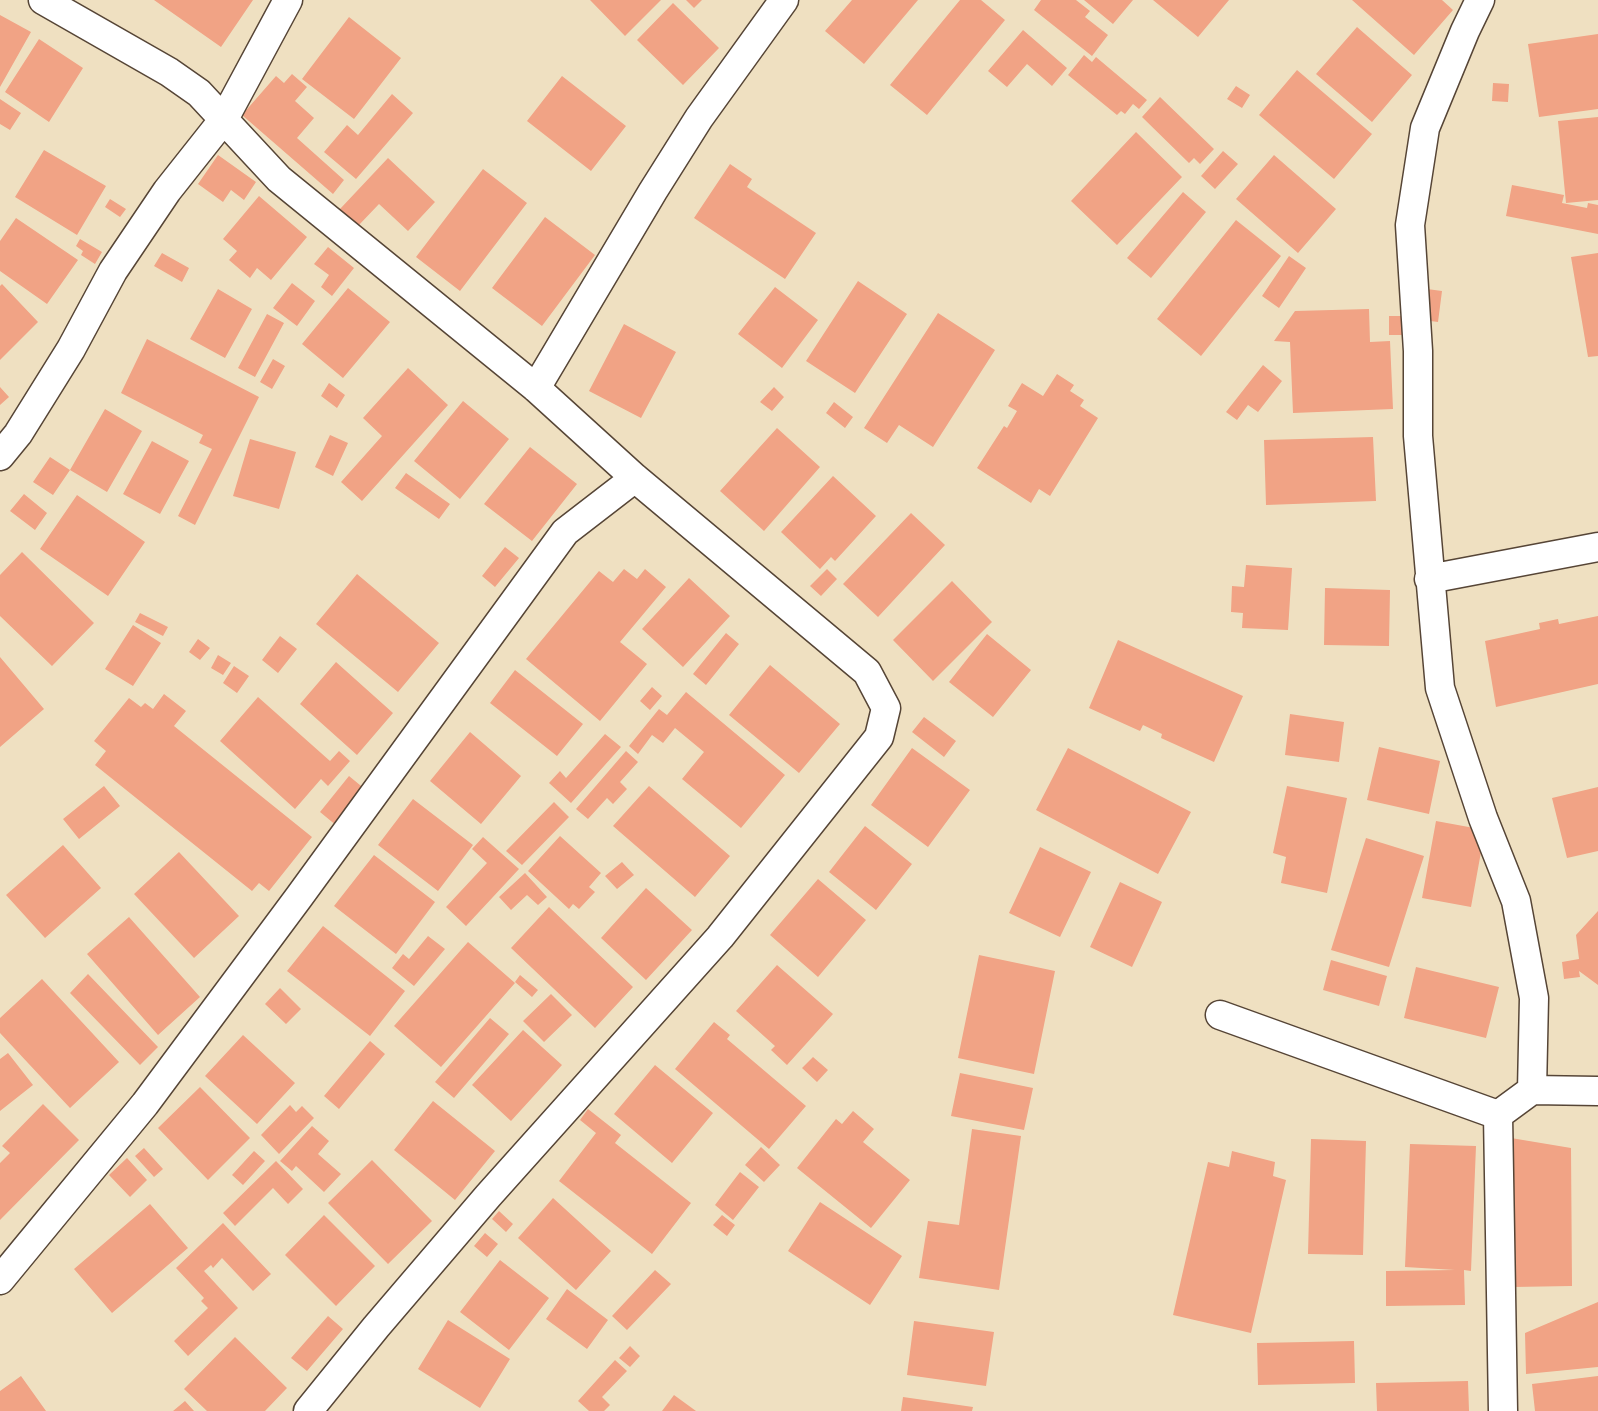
<!DOCTYPE html>
<html>
<head>
<meta charset="utf-8">
<style>
  body { margin:0 }
  canvas { display:block; background:#efe0c1 }
</style>
</head>
<body>
<canvas width="1598" height="1411"></canvas>
<script>
const g = document.querySelector('canvas').getContext('2d');
g.lineJoin = 'round';
function fill(path, color) { g.fillStyle = color; g.fill(path, 'evenodd'); }
const toPath = rows => new Path2D(rows.map(r => 'M' + r).join(''));
function stroke(path, color, width, dash) { g.strokeStyle = color; g.lineWidth = width; g.lineCap = dash ? 'butt' : 'round'; g.setLineDash(dash || []); g.stroke(path); }
const building = toPath([
  [154,0,253,0,221,47],
  [590,0,661,0,625,36],
  [686,0,702,0,694,8],
  [852,0,918,0,864,64,825,31],
  [960,0,981,0,1005,20,927,115,890,85],
  [1041,0,1076,0,1090,11,1085,17,1108,35,1092,56,1034,10],
  [1084,0,1133,0,1113,24],
  [1153,0,1229,0,1198,37],
  [1352,0,1442,0,1453,10,1414,55],
  [673,3,719,48,683,85,637,40],
  [0,15,31,32,0,87],
  [349,17,401,58,354,119,302,79],
  [1357,27,1412,75,1372,122,1316,74],
  [1023,30,1067,68,1052,86,1027,64,1007,87,988,71],
  [1598,34,1598,109,1539,117,1528,44],
  [39,39,83,68,49,122,5,92],
  [1084,55,1092,62,1096,57,1147,100,1139,109,1133,104,1125,114,1121,111,1117,115,1068,75],
  [1297,70,1372,134,1334,179,1259,115],
  [292,74,307,87,295,101,314,118,297,138,344,180,333,194,242,115,276,76,284,83],
  [562,76,626,126,591,171,527,121],
  [1493,83,1509,84,1508,102,1492,101],
  [1236,86,1250,95,1242,108,1227,99],
  [392,94,413,113,356,179,324,152,347,125,358,135],
  [1160,97,1214,149,1200,164,1194,158,1189,163,1142,117],
  [0,99,21,113,10,130,0,124],
  [1598,117,1598,200,1566,203,1558,121],
  [1136,132,1182,177,1117,245,1071,201],
  [44,150,106,186,77,235,15,197],
  [1223,151,1238,164,1215,189,1201,176],
  [218,155,256,182,244,200,231,190,223,202,198,184],
  [1274,155,1336,209,1298,253,1236,199],
  [388,158,435,202,408,231,379,204,358,226,340,209],
  [730,164,752,179,747,187,816,233,785,279,694,218],
  [483,169,527,203,460,291,416,257],
  [1512,185,1564,195,1562,203,1587,208,1588,203,1598,205,1598,234,1506,216],
  [1183,192,1206,212,1151,278,1127,258],
  [259,196,307,237,271,280,257,268,250,278,229,260,237,251,223,239],
  [110,199,126,209,120,217,105,207],
  [545,217,595,255,542,326,492,288],
  [16,218,78,260,47,304,0,271,0,241],
  [1236,220,1281,256,1201,356,1157,319],
  [80,239,102,252,95,264,81,255,83,251,76,246],
  [328,247,354,268,332,296,321,287,329,275,314,264],
  [162,253,189,268,182,282,154,266],
  [1598,253,1598,356,1588,357,1571,257],
  [1289,256,1306,268,1279,308,1262,296],
  [858,281,907,314,855,393,806,361],
  [292,283,315,301,297,326,273,308],
  [2,284,38,322,0,360,0,286],
  [775,287,818,320,782,368,738,334],
  [348,288,390,322,343,378,302,344],
  [218,289,252,309,225,358,190,339],
  [1427,289,1442,291,1438,322,1423,320],
  [1369,309,1370,342,1390,341,1393,409,1293,413,1290,342,1274,341,1295,311],
  [938,313,995,350,933,447,899,425,887,443,864,428],
  [267,314,284,323,255,377,238,368],
  [1389,316,1406,316,1405,335,1389,335],
  [624,324,676,352,641,418,589,391],
  [147,339,259,397,195,525,178,516,212,449,199,443,203,435,121,393],
  [273,359,285,366,272,389,260,382],
  [1263,365,1282,381,1258,412,1248,405,1237,420,1226,412],
  [408,368,448,405,362,501,341,482,382,436,363,418],
  [1057,374,1074,385,1070,391,1084,400,1080,406,1098,418,1050,496,1039,489,1031,503,977,468,1004,426,1007,428,1017,411,1008,406,1022,383,1043,396],
  [329,383,345,395,337,408,321,396],
  [0,387,9,397,0,405],
  [774,387,784,397,772,411,760,402],
  [463,401,509,439,460,499,414,461],
  [834,402,853,417,845,428,826,413],
  [105,409,142,431,107,492,70,470],
  [777,428,820,467,764,531,720,491],
  [330,435,348,443,333,476,315,467],
  [1373,437,1376,501,1266,505,1264,440],
  [250,439,296,452,279,509,233,496],
  [152,441,189,461,160,514,123,494],
  [530,447,577,484,532,541,484,504],
  [50,457,70,470,53,495,33,482],
  [406,473,450,504,439,519,395,488],
  [833,476,876,516,835,561,831,557,820,569,781,532],
  [24,494,47,513,35,530,10,511],
  [77,495,145,542,108,596,40,549],
  [911,513,945,545,878,617,843,584],
  [505,547,519,558,495,587,482,576],
  [22,552,94,623,52,666,0,616,0,575],
  [1246,565,1292,568,1288,630,1242,628,1243,613,1231,612,1232,586,1244,587],
  [624,569,637,579,645,569,666,587,620,642,647,664,600,721,526,659,599,571,613,582],
  [827,569,837,579,821,596,810,586],
  [357,574,439,643,398,692,316,624],
  [689,578,730,616,683,667,642,629],
  [952,581,992,622,933,681,893,640],
  [1325,588,1390,590,1389,646,1324,645],
  [140,613,168,627,163,636,135,622],
  [1598,616,1598,684,1496,707,1485,641,1540,629,1539,623,1558,619,1559,624],
  [133,625,161,643,133,686,105,669],
  [726,633,739,644,706,685,693,674],
  [987,634,1031,670,993,717,949,682],
  [280,636,297,649,278,673,262,660],
  [198,639,210,648,200,660,189,652],
  [1118,640,1243,696,1214,762,1161,738,1162,734,1143,725,1140,731,1089,708],
  [218,655,231,663,223,675,211,668],
  [0,657,44,709,0,747],
  [336,662,393,713,357,755,300,704],
  [770,665,840,724,799,773,729,715],
  [234,666,249,676,237,693,223,683],
  [515,670,583,724,557,756,490,703],
  [652,687,662,696,650,710,640,701],
  [686,692,785,775,741,828,682,779,704,752,675,728,663,743,652,735,638,754,629,746,659,709,667,715],
  [164,694,186,711,174,726,312,837,269,891,259,883,252,891,95,765,106,751,94,741,129,698,141,707,145,703,153,709],
  [258,697,330,761,339,751,350,761,328,786,321,779,295,809,220,741],
  [1290,714,1344,722,1339,762,1285,755],
  [924,717,956,741,944,757,912,732],
  [470,732,521,776,481,824,430,781],
  [605,734,621,747,571,803,549,783,560,771,566,778],
  [1379,747,1440,761,1429,814,1367,800],
  [912,748,970,790,928,847,871,805],
  [1068,748,1191,812,1158,874,1036,810],
  [626,751,638,762,620,782,627,789,613,804,607,798,588,819,576,809],
  [349,776,366,790,337,826,320,812],
  [104,786,120,806,79,839,63,819],
  [649,786,730,856,695,897,613,826],
  [1287,786,1347,798,1327,893,1281,883,1286,857,1273,853],
  [1598,787,1598,851,1567,858,1552,798],
  [413,799,473,845,438,891,378,845],
  [554,802,569,817,522,865,506,851],
  [1436,821,1485,830,1471,907,1422,898],
  [865,826,912,864,876,910,829,872],
  [560,836,601,873,589,887,595,892,579,909,573,904,569,909,528,871],
  [483,837,519,869,466,926,446,907,487,863,472,849],
  [1366,838,1424,856,1389,967,1331,950],
  [63,845,101,888,45,938,6,895],
  [1040,847,1091,872,1060,937,1009,913],
  [179,852,239,916,194,958,134,894],
  [374,855,435,902,396,954,334,906],
  [622,862,634,875,617,889,605,876],
  [525,873,547,897,538,905,527,895,511,910,499,897],
  [818,879,866,920,818,977,770,935],
  [1120,882,1162,902,1132,967,1090,947],
  [646,888,692,930,646,980,601,938],
  [549,907,633,987,595,1028,511,948],
  [1598,911,1598,985,1579,971,1580,977,1564,979,1562,962,1579,959,1576,935],
  [129,917,200,997,158,1035,87,954],
  [323,926,405,991,370,1036,287,971],
  [428,936,445,949,414,986,392,968,403,954,409,959],
  [468,942,515,983,441,1067,394,1026],
  [979,955,1055,971,1034,1074,958,1058],
  [1331,960,1387,976,1379,1006,1323,990],
  [777,965,833,1014,787,1065,771,1050,775,1046,736,1011],
  [1416,967,1499,987,1486,1038,1404,1018],
  [88,974,158,1047,140,1065,70,993],
  [520,975,538,990,532,997,515,982],
  [42,979,119,1062,70,1108,0,1033,0,1018],
  [280,988,301,1009,286,1024,265,1004],
  [551,994,572,1015,544,1042,523,1021],
  [490,1018,509,1034,454,1098,435,1082],
  [714,1022,730,1035,727,1039,806,1106,769,1149,675,1069],
  [523,1030,562,1065,511,1121,472,1085],
  [243,1035,295,1083,257,1124,205,1076],
  [370,1041,385,1054,339,1109,324,1096],
  [8,1053,33,1085,0,1111,0,1059],
  [813,1057,828,1070,817,1082,802,1068],
  [655,1065,713,1113,672,1163,614,1114],
  [960,1073,1033,1088,1024,1130,951,1116],
  [200,1087,250,1138,208,1180,158,1128],
  [433,1101,495,1151,455,1200,394,1150],
  [43,1104,79,1140,0,1220,0,1163,10,1153,2,1146],
  [290,1105,296,1112,302,1106,314,1118,279,1154,261,1135],
  [588,1109,621,1135,615,1143,691,1203,652,1254,559,1181,596,1133,580,1120],
  [853,1111,874,1129,863,1142,910,1180,871,1228,797,1168,836,1119,842,1124],
  [312,1126,329,1141,318,1154,341,1174,324,1192,296,1166,292,1171,280,1161],
  [972,1129,1021,1136,999,1290,919,1278,928,1221,959,1225],
  [1511,1138,1571,1148,1572,1286,1513,1287],
  [1311,1139,1366,1141,1363,1255,1308,1254],
  [1410,1144,1476,1146,1471,1271,1464,1270,1465,1305,1386,1306,1386,1271,1455,1270,1405,1267],
  [761,1147,780,1165,764,1182,745,1165],
  [144,1148,163,1169,154,1177,135,1156],
  [254,1151,265,1161,243,1185,232,1175],
  [1232,1151,1275,1162,1273,1176,1286,1180,1251,1333,1173,1315,1208,1162,1229,1167],
  [127,1158,147,1180,130,1197,109,1175],
  [372,1160,432,1221,388,1264,328,1203],
  [276,1161,303,1189,288,1204,273,1188,235,1226,223,1213],
  [740,1172,759,1187,733,1220,715,1205],
  [553,1198,611,1251,576,1290,518,1238],
  [820,1202,902,1256,870,1305,788,1251],
  [150,1204,188,1248,112,1313,74,1269],
  [499,1211,513,1224,506,1232,492,1219],
  [324,1215,375,1266,336,1306,285,1255],
  [722,1215,735,1225,727,1236,713,1225],
  [223,1223,271,1274,253,1291,222,1258,213,1268,211,1265,204,1271,238,1308,188,1356,174,1341,208,1308,201,1301,204,1298,176,1268],
  [485,1233,498,1244,487,1257,474,1246],
  [500,1260,549,1298,509,1350,460,1312],
  [655,1270,671,1284,627,1330,612,1316],
  [567,1289,608,1320,587,1349,546,1319],
  [1598,1302,1598,1367,1526,1374,1525,1333],
  [328,1316,343,1329,307,1371,291,1358],
  [448,1320,510,1359,480,1408,418,1369],
  [914,1321,994,1332,986,1386,907,1375],
  [235,1337,287,1388,265,1411,207,1411,184,1389],
  [1354,1341,1355,1383,1258,1385,1257,1343],
  [630,1346,640,1356,630,1367,619,1358],
  [615,1360,627,1371,602,1397,610,1405,604,1411,589,1411,578,1401],
  [21,1376,46,1411,0,1411,0,1391],
  [1598,1376,1598,1411,1535,1411,1532,1384],
  [1468,1381,1469,1411,1377,1411,1376,1383],
  [674,1395,696,1411,662,1411],
  [903,1397,973,1407,972,1411,901,1411],
  [185,1401,194,1411,173,1411]
]);
const street = toPath([
  [43,0,169,72,199,93,279,179,536,388,635,478,867,672,886,708,879,737,720,937,488,1196,376,1327,308,1411],
  [1480,0,1465,31,1425,128,1410,225,1418,351,1418,436,1440,688,1483,818,1516,901,1534,998,1532,1090],
  [536,388,653,191,699,118,784,0],
  [0,456,18,434,71,349,113,271,167,191,224,119,288,0],
  [1429,579,1598,547],
  [1220,1015,1498,1115],
  [1498,1115,1503,1411],
  [1498,1115,1532,1090,1598,1091],
  [0,1280,145,1104,299,897,565,532,635,478]
]);
fill(building, '#f1a385');
stroke(street, '#564536', 31);
stroke(street, '#fff', 28);
</script>
</body>
</html>
